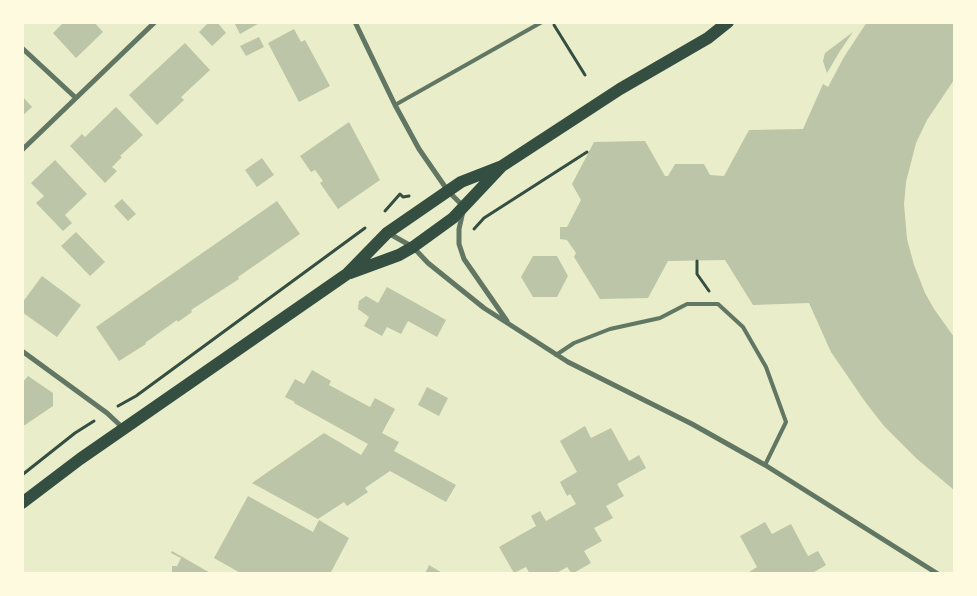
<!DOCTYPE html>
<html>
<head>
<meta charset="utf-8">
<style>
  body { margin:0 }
  #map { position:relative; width:977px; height:596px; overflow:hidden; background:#e9edc9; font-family:"Asap Condensed",sans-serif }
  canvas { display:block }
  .frame { position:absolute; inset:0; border:24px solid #fefae0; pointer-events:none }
</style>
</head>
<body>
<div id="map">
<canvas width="977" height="596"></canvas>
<div class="frame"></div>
</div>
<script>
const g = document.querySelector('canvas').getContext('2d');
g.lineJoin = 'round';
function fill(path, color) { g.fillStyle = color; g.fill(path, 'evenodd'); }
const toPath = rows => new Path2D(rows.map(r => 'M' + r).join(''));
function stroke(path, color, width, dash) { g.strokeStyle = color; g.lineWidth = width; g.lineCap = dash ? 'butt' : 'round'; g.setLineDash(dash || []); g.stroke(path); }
const building = toPath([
  [64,22,94,22,103,32,76,58,53,33],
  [209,22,217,22,226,33,212,46,199,32],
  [234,22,261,22,240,34],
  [867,22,954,22,954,80,927,120,916,143,906,182,904,204,907,239,914,265,925,293,934,309,954,337,954,490,917,459,884,426,866,403,831,352,809,303,753,305,725,260,668,261,648,298,600,299,574,257,576,253,567,240,560,239,560,227,567,227,581,200,572,184,594,142,645,141,665,176,668,176,675,164,704,164,710,175,724,176,749,130,803,129,823,84,828,87,844,57],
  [294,29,301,42,305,40,330,86,299,102,268,43],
  [853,32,840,51,827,73,823,61,825,53],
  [259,37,264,47,246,56,240,46],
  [185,43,210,70,181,97,184,100,157,125,129,95],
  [22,96,32,107,22,116],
  [116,107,143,135,120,156,122,157,112,167,117,171,105,183,70,146,82,134,85,137],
  [349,122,380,180,338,209,320,183,323,181,315,170,311,172,300,156],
  [262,158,274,175,257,187,245,170],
  [55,160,87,194,65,215,72,223,63,231,36,203,44,196,31,183],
  [122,199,136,214,128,221,114,206],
  [277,201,300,234,238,277,239,279,191,310,192,312,178,322,177,320,145,343,146,344,119,361,96,327],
  [76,232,105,262,90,276,61,246],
  [533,256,557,256,568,276,557,297,533,297,521,277],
  [42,276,81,305,57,337,22,312,22,303],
  [387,287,446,320,437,337,408,321,401,334,387,327,382,336,364,326,369,317,358,309,359,301,366,296,378,303],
  [312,370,331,381,329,385,370,407,375,398,395,409,382,433,399,442,394,451,456,485,446,502,390,471,365,488,368,492,347,506,344,502,318,519,252,483,324,433,361,455,368,444,294,403,295,402,285,397,295,379,304,384],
  [28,376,53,393,53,406,22,427,22,383],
  [427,387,448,398,439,416,418,405],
  [585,426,591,438,611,428,629,461,639,455,646,468,617,484,624,496,606,506,613,518,594,528,602,541,584,551,591,563,572,574,567,567,555,574,530,574,526,567,514,573,499,547,536,526,531,516,540,511,546,521,576,504,570,494,567,496,560,482,577,472,560,441],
  [248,496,313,532,319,520,349,538,330,574,242,574,214,558],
  [765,522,772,534,791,524,808,556,818,551,826,565,811,574,746,574,757,567,740,536],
  [172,551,212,574,172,574,172,566,177,566,181,558,171,553],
  [429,565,444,574,425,574]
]);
const path = toPath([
  [554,25,585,75],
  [385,211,400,194,403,197,409,196],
  [474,229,484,218,587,152],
  [697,261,697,274,709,291],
  [118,406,136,396,365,228],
  [22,475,75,433,94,421]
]);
const service = toPath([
  [395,105,542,22],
  [556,355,574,343,610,329,660,318,687,304,718,304,743,327,766,367,786,422,765,465]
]);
const minor = toPath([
  [355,22,395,105,419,149,448,191,464,207,459,229,459,244,464,259,507,321],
  [22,48,76,98],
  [22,150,155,22],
  [388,233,413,247,428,263,484,308,568,362,692,424,765,465,938,574],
  [22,351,107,413,123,428]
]);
const primary = toPath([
  [350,273,399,255,413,247,453,218,502,166,620,89,708,38,728,22],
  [22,503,80,459,347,274,387,233,461,182,502,166]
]);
fill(building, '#bcc5a7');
stroke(path, '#344e41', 3);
stroke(service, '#617663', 4);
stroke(minor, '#617663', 5);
stroke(primary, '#344e41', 12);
</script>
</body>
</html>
